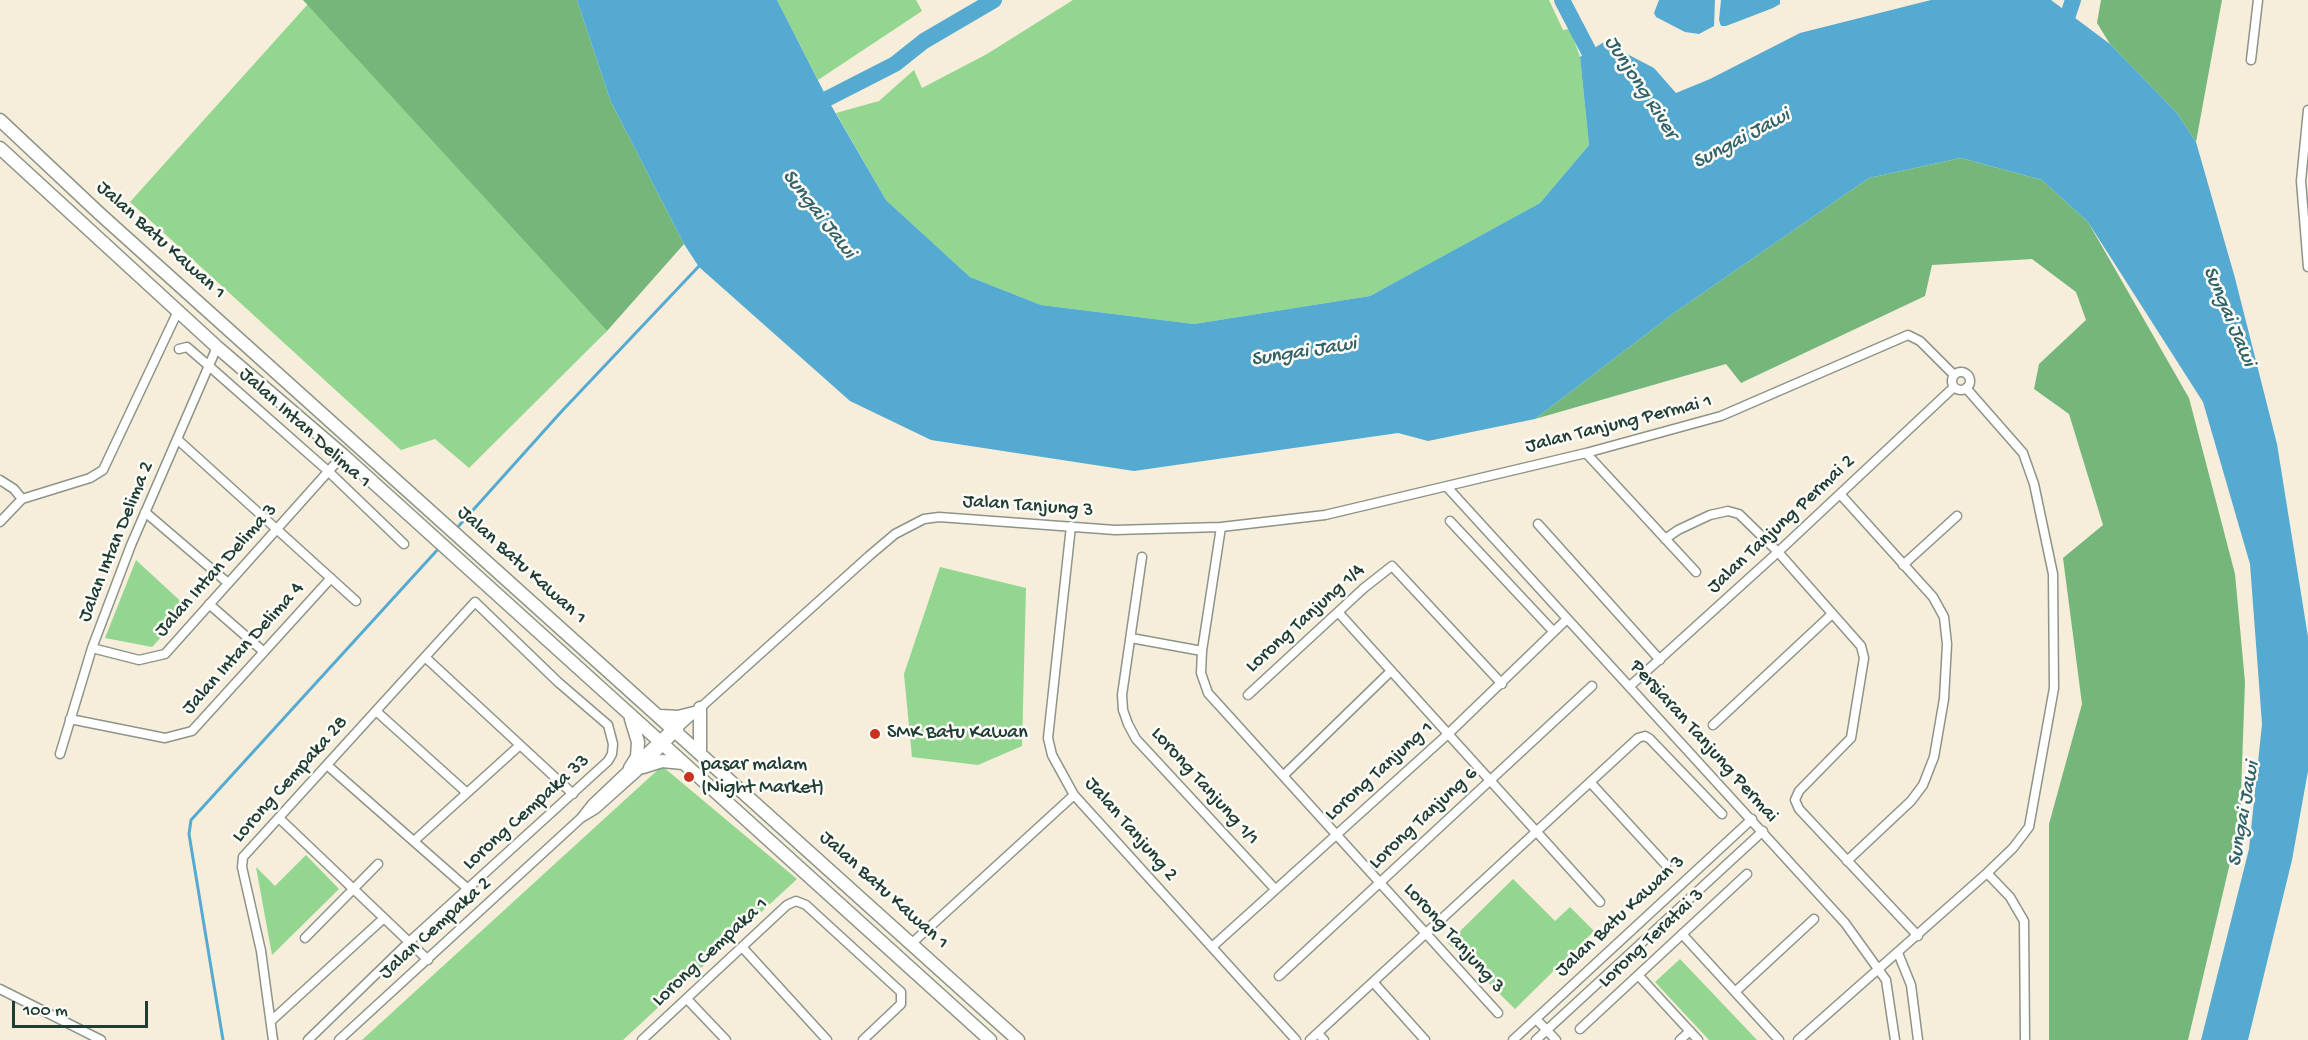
<!DOCTYPE html>
<html>
<head>
<meta charset="utf-8">
<style>
  body { margin:0 }
  #map { position:relative; width:2308px; height:1040px; overflow:hidden; background:#f7eddb; font-family:"Gochi Hand",sans-serif }
  canvas { display:block }
  .scale { position:absolute; left:12px; top:1001px; width:136px; height:27px; box-sizing:border-box; border:3px solid #1f3d34; border-top:0; padding-left:8px; font-size:18px; line-height:21px; white-space:nowrap; color:#1f3d34; -webkit-text-stroke:4px #fdfcf7; paint-order:stroke }
</style>
</head>
<body>
<div id="map">
<canvas width="2308" height="1040"></canvas>
<div class="scale">100 m</div>
</div>
<script>
const g = document.querySelector('canvas').getContext('2d');
g.lineJoin = 'round';
function fill(path, color) { g.fillStyle = color; g.fill(path, 'evenodd'); }
const toPath = rows => new Path2D(rows.map(r => 'M' + r).join(''));
function stroke(path, color, width, dash) { g.strokeStyle = color; g.lineWidth = width; g.lineCap = dash ? 'butt' : 'round'; g.setLineDash(dash || []); g.stroke(path); }
function label(font, color, halo, rows, align = 'center') {
  g.font = font + ' "Gochi Hand",sans-serif'; g.lineWidth = 5; g.setLineDash([]); g.textBaseline = 'middle'; g.strokeStyle = halo; g.fillStyle = color; for (const [text, x, y, turn = 0] of rows) {
    g.save(); g.translate(x, y); g.rotate((+turn || 0) * Math.PI / 180); g.textAlign = isNaN(turn) ? turn : align; if (halo) g.strokeText(text, 0, 0); g.fillText(text, 0, 0); g.restore();
  }
}
const green = toPath([
  [777,0,916,0,922,11,818,80],
  [1073,0,1549,0,1563,30,1570,29,1580,57,1589,145,1540,203,1370,296,1194,324,1041,305,970,277,886,200,836,113,879,101,914,70,922,88,987,54],
  [308,4,607,331,469,468,435,439,401,450,130,202],
  [136,560,188,608,152,647,105,638],
  [940,567,1026,588,1022,746,978,765,912,757,904,674],
  [662,766,797,879,623,1040,362,1040],
  [306,855,339,889,272,955,256,867,275,886],
  [1513,879,1555,921,1570,907,1594,931,1515,1009,1448,943],
  [1680,959,1757,1040,1709,1040,1655,982]
]);
const forest = toPath([
  [303,0,577,0,611,102,684,244,607,331],
  [2101,0,2222,0,2196,142,2177,113,2110,44,2097,23],
  [1961,158,2042,180,2088,222,2189,398,2235,574,2245,682,2240,821,2188,1040,2049,1040,2049,824,2082,704,2063,558,2103,525,2069,414,2034,389,2039,364,2086,320,2076,292,2032,259,1932,265,1925,296,1741,383,1726,364,1535,419,1674,313,1869,178]
]);
const water = toPath([
  [577,0,777,0,828,100,886,200,970,277,1041,305,1194,324,1370,296,1540,203,1589,145,1580,57,1604,42,1654,68,1676,93,1710,79,1800,33,1931,0,2051,0,2110,44,2177,113,2196,142,2235,278,2277,444,2308,637,2308,771,2292,860,2248,1040,2201,1040,2249,849,2262,724,2250,564,2203,402,2088,222,2042,180,1961,158,1869,178,1674,313,1535,419,1428,441,1398,433,1134,471,931,440,850,401,699,267,684,244,611,102],
  [1659,0,1715,0,1714,26,1699,34,1685,32,1656,17,1654,13],
  [1721,0,1780,0,1780,4,1773,8,1726,26,1721,26,1719,20]
]);
const stream = toPath([
  [456,529,561,412,700,265],
  [223,1040,189,834,191,820,440,547]
]);
const river = toPath([
  [1562,0,1599,71],
  [2062,33,2073,0],
  [807,109,895,64,924,41,994,0]
]);
const street = toPath([
  [2251,60,2258,0],
  [2308,110,2301,181,2308,267],
  [179,349,187,347,209,366,328,471,404,544],
  '1952 381a9 9 0 1 1 18 0a9 9 0 1 1-18 0Z',
  [177,439,356,601],
  [1586,453,1696,572],
  [0,480,14,489,22,499],
  [1447,487,1845,923,1886,980,1895,1040],
  [1840,494,1933,597,1944,617,1947,644,1944,699,1934,757,1923,785,1911,801,1847,861],
  [145,512,228,583],
  [1450,521,1553,631],
  [0,522,22,499,90,478,103,470,178,311],
  [1538,524,1660,660],
  [1071,526,1048,738,1052,755,1074,795,1296,1040],
  [1221,527,1202,651,1201,673,1208,693,1498,1013],
  [1665,539,1678,530,1710,515,1728,511,1739,514,1778,552,1861,646,1864,658,1851,738,1799,791,1795,800,1799,809,1918,936],
  [1142,557,1122,695,1123,710,1128,724,1136,739,1275,889],
  [1903,565,1957,516],
  [209,604,264,652],
  [1338,612,1600,902],
  [1131,638,1202,651],
  [92,648,139,660,165,654,343,455],
  [425,657,573,794],
  [1630,686,1778,552,1954,387],
  [1248,695,1364,588,1392,566,1502,684],
  [376,711,467,793],
  [70,719,165,738,192,731,331,578],
  [1713,725,1832,614],
  [60,754,92,648,131,545,217,347],
  [327,765,468,889],
  [1283,776,1391,671],
  [1590,782,1666,865],
  [279,818,428,960],
  [581,818,592,804,672,728,680,726,869,556,895,534,924,519,939,517,1115,530,1221,527,1325,515,1586,453,1721,416,1908,335,1920,341,1954,375],
  [414,841,520,745],
  [1987,873,2010,897,2024,921,2025,1040],
  [1682,934,1779,1040],
  [305,938,378,864],
  [911,944,1074,795],
  [742,947,827,1040],
  [1212,947,1448,734,1567,619],
  [1898,953,1911,985,1918,1040],
  [1638,975,1698,1040],
  [1279,976,1592,686],
  [1373,982,1425,1040],
  [0,989,101,1040],
  [1735,992,1814,919],
  [687,999,726,1040],
  [1536,1019,1556,1040],
  [271,1021,384,918],
  [1580,1029,1747,874],
  [1318,1033,1324,1040],
  [273,1040,261,951,242,867,243,857,475,602,558,682,608,725,613,744,612,754,608,761,409,942,308,1040],
  [339,1040,581,818,596,809,643,767,679,729],
  [642,1040,787,905,796,901,806,905,901,992,901,1004,863,1040],
  [1310,1040,1638,738,1645,736,1650,739,1722,814],
  [1513,1040,1752,819],
  [1536,1040,1763,831],
  [1680,1040,1690,1031],
  [1798,1040,1987,873,2013,848,2029,827,2054,688,2053,574,2034,484,2023,453,1966,388]
]);
const secondary = toPath([
  [0,120,100,214,1018,1040],
  [0,148,217,347,343,455,990,1040],
  [700,708,700,753],
  [660,716,678,717,694,713],
  [643,767,662,761,683,763],
  [630,768,637,757,638,742,631,719]
]);
const markers = [
  [875,734,6,"#c8321e"],
  [689,777,6,"#c8321e"]
];
const streetNames = [
  ["Jalan Batu Kawan 1",160,241,42],
  ["Jalan Tanjung Permai 1",1619,425,-14],
  ["Jalan Intan Delima 1",304,429,42],
  ["Jalan Tanjung 3",1028,507,4],
  ["Jalan Tanjung Permai 2",1782,525,-43],
  ["Jalan Intan Delima 2",117,542,-68],
  ["Jalan Batu Kawan 1",521,566,42],
  ["Jalan Intan Delima 3",217,571,-48],
  ["Lorong Tanjung 1/4",1306,619,-42],
  ["Jalan Intan Delima 4",244,649,-48],
  ["Persiaran Tanjung Permai",1703,742,48],
  ["Lorong Tanjung 1",1380,772,-42],
  ["Lorong Cempaka 28",291,780,-48],
  ["Lorong Tanjung 1/1",1204,787,48],
  ["Lorong Cempaka 33",527,813,-42],
  ["Lorong Tanjung 6",1424,819,-43],
  ["Jalan Tanjung 2",1130,830,49],
  ["Jalan Batu Kawan 1",883,891,42],
  ["Jalan Batu Kawan 3",1621,917,-43],
  ["Jalan Cempaka 2",436,929,-42],
  ["Lorong Tanjung 3",1453,939,48],
  ["Lorong Teratai 3",1652,939,-43],
  ["Lorong Cempaka 1",711,953,-43]
];
const poiNames = [
  ["SMK Batu Kawan",887,734],
  ["pasar malam",701,766],
  ["(Night Market)",701,789]
];
const waterNames = [
  ["Junjong River",1640,88,57],
  ["Sungai Jawi",1742,140,-28],
  ["Sungai Jawi",818,215,52],
  ["Sungai Jawi",2228,317,67],
  ["Sungai Jawi",1304,353,-9],
  ["Sungai Jawi",2245,814,-80]
];
fill(green, '#92d68f');
fill(forest, '#75b77a');
fill(water, '#55aad1');
stroke(stream, '#55aad1', 3);
stroke(river, '#55aad1', 16);
stroke(street, '#8b9588', 11);
stroke(secondary, '#8b9588', 15);
stroke(street, '#fff', 8);
stroke(secondary, '#fff', 12);
for (const [x, y, r, color] of markers) { const dot = new Path2D(); dot.arc(x, y, r, 0, 2 * Math.PI); g.fillStyle = color; g.fill(dot); stroke(dot, '#fdfcf7', 2); }
label('20px', '#1f3d34', '#fdfcf7', streetNames);
label('20px', '#1f3d34', '#fdfcf7', poiNames, 'left');
label('italic 21px', '#32636b', '#fdfcf7', waterNames);
</script>
</body>
</html>
